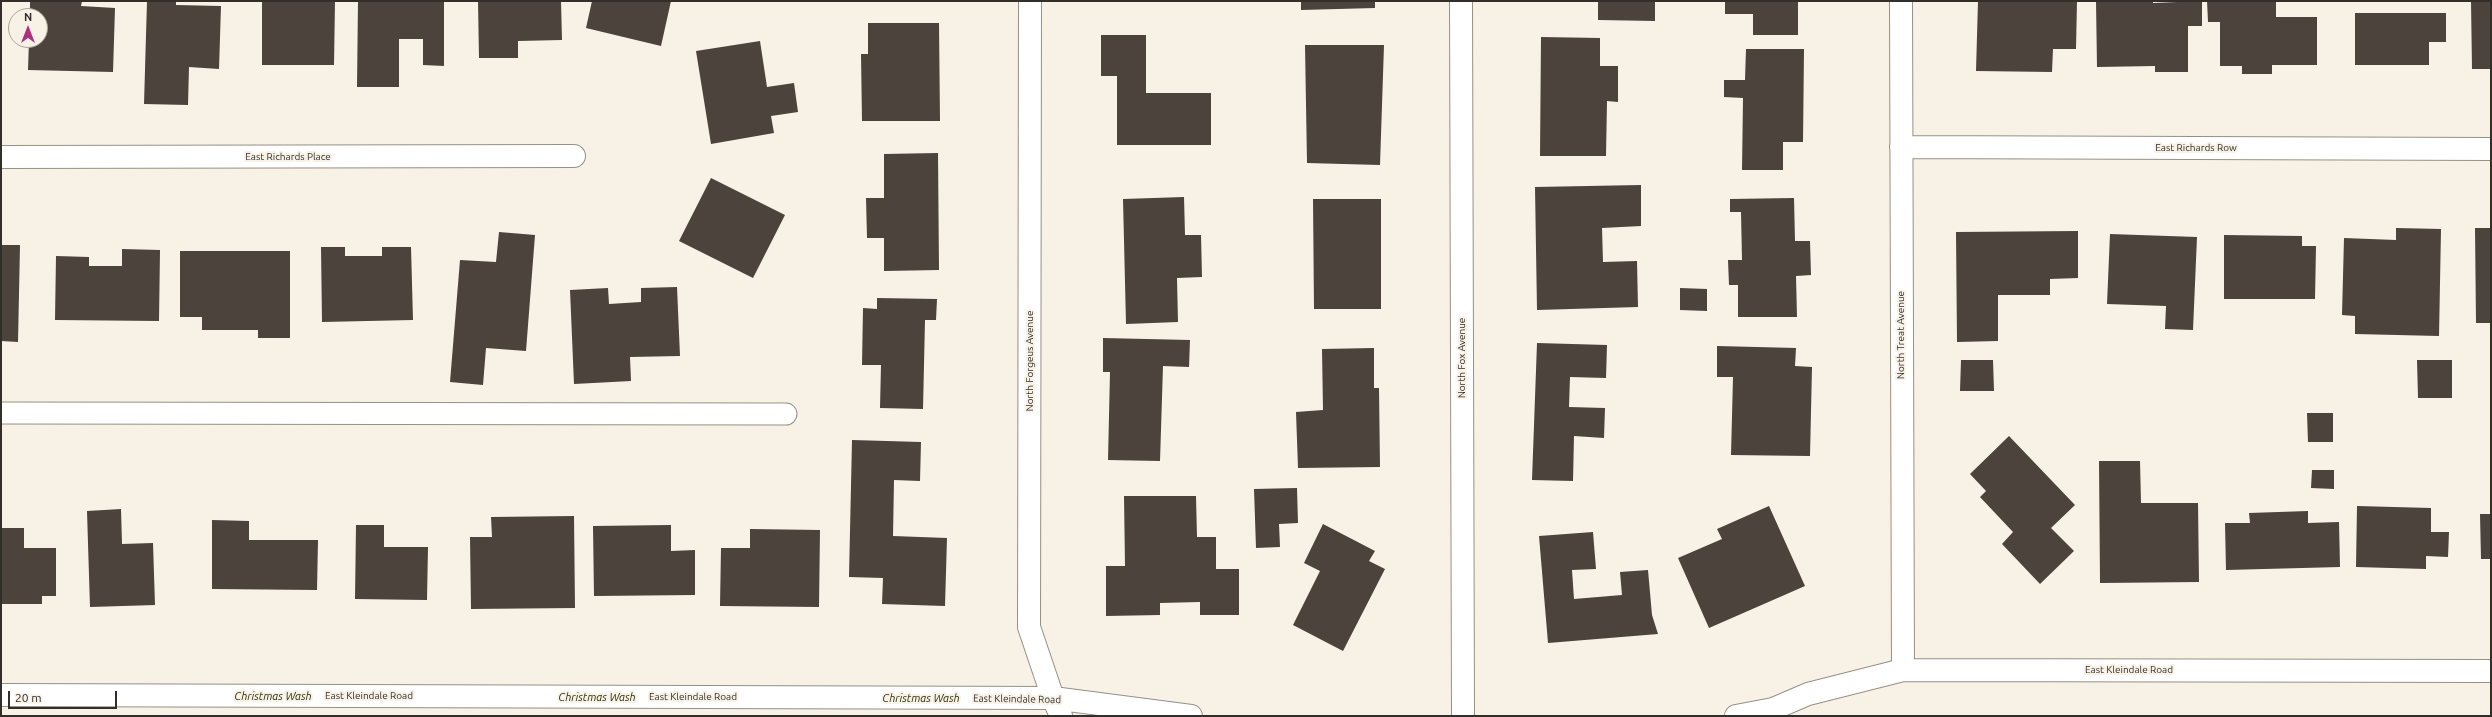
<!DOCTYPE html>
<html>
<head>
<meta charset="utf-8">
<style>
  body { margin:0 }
  #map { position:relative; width:2492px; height:717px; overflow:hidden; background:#f8f1e6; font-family:Ubuntu,sans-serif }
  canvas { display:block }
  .frame { position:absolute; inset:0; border:2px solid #322f2b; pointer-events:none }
  .north { position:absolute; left:8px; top:8px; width:40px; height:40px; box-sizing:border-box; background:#f8f1e6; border:1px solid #a9a39b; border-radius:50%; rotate:0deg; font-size:11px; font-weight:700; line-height:16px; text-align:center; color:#322f2b }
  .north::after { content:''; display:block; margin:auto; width:14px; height:18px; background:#af2f7c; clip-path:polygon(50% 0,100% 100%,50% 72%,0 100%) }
  .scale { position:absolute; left:8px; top:691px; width:109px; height:18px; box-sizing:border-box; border:2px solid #322f2b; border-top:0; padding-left:5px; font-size:12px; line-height:14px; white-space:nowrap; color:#322f2b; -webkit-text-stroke:3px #f8f1e6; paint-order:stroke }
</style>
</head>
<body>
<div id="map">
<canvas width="2492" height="717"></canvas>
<div class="frame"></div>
<div class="north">N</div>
<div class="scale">20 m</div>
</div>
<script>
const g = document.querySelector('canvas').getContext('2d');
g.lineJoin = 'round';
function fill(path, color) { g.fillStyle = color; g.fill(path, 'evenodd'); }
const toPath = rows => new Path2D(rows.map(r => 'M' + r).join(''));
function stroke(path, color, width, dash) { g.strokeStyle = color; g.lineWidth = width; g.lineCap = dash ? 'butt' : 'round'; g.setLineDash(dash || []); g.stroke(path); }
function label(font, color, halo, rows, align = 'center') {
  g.font = font + ' Ubuntu,sans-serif'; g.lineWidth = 4; g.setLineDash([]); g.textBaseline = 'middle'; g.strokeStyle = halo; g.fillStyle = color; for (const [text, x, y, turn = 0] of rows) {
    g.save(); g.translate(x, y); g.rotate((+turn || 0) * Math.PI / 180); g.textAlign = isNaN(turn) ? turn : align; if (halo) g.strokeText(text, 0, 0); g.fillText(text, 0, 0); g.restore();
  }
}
const building = toPath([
  [30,1,82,1,81,6,115,8,113,72,28,70,29,40,40,40,40,16,30,16],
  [147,1,176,1,176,5,221,6,219,69,189,67,188,105,144,104],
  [262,1,335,1,334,65,262,65],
  [358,1,444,1,444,66,423,65,423,39,399,39,399,87,357,87],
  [478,1,561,1,562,40,518,41,518,58,479,58],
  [592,1,671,1,661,46,586,28],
  [1301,1,1375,1,1375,8,1301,10],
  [1598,1,1655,1,1655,21,1598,20],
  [1725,1,1798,1,1798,35,1753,35,1753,14,1725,14],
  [1978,1,2077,1,2076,49,2053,49,2052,72,1976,71],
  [2096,1,2153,1,2153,3,2202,1,2202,26,2188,26,2188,72,2155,72,2155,66,2097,67],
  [2207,1,2276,1,2276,17,2317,17,2317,65,2272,65,2272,74,2242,74,2242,66,2220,66,2220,22,2208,22],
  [2471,1,2491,1,2491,69,2472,69],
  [2355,13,2446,13,2446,42,2429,42,2429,65,2355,65],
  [868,23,939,23,940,121,862,121,861,54,868,54],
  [1101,35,1146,35,1146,93,1211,93,1211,145,1117,145,1117,76,1101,76],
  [1541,37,1600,38,1600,66,1618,66,1618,102,1607,101,1606,156,1540,156],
  [760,41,767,87,794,83,798,112,771,116,774,133,711,144,696,51],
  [1305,45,1384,45,1380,165,1307,163],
  [1746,49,1804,49,1803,142,1783,142,1783,170,1742,170,1743,98,1724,97,1724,80,1745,80],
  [938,153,939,270,884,271,884,238,867,238,866,198,884,198,884,154],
  [711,178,785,215,753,278,679,241],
  [1641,185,1641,226,1602,228,1603,262,1637,261,1638,307,1537,310,1535,187],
  [1184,197,1185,235,1201,235,1202,277,1177,278,1178,322,1126,324,1123,199],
  [1794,198,1795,241,1810,241,1811,275,1796,276,1797,317,1738,317,1738,285,1729,285,1728,260,1742,260,1741,212,1730,212,1730,199],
  [1313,199,1381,199,1381,309,1314,309],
  [2396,228,2441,229,2439,336,2355,334,2355,316,2342,315,2344,238,2396,240],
  [2475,228,2491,228,2491,323,2476,323],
  [2078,231,2078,278,2050,279,2050,295,1998,295,1998,341,1957,342,1956,232],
  [499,232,535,235,526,351,486,348,483,385,450,382,460,260,496,262],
  [2110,234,2197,237,2193,330,2165,329,2166,306,2107,304],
  [2224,235,2302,236,2302,246,2316,246,2315,299,2224,299],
  [1,245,20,245,18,342,1,341],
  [321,247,345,247,345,256,382,256,382,247,411,247,413,320,322,322],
  [122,249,160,250,159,321,55,320,56,256,89,257,89,266,122,266],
  [180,251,290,251,290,338,258,338,258,330,202,330,202,317,180,317],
  [677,287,680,356,630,357,631,381,574,384,570,290,608,288,609,304,641,302,641,288],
  [1680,288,1707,289,1707,311,1680,310],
  [877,298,937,299,936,320,925,320,923,409,880,408,881,365,862,365,863,308,877,309],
  [1103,338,1190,340,1189,367,1163,366,1160,461,1108,460,1110,372,1103,372],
  [1537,343,1607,345,1606,378,1570,377,1569,407,1605,408,1604,438,1574,436,1573,481,1532,480],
  [1717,346,1796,348,1795,366,1812,367,1810,456,1731,455,1733,377,1717,377],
  [1374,348,1374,388,1379,388,1380,467,1298,468,1296,412,1323,410,1322,349],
  [1961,360,1993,360,1994,391,1960,391],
  [2417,360,2452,360,2452,398,2418,398],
  [2307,413,2333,413,2333,442,2308,442],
  [2009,436,2075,505,2051,528,2074,551,2040,584,2002,544,2013,532,1980,497,1986,491,1970,474],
  [852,440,921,442,920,481,894,480,893,536,947,538,945,606,882,604,883,578,849,577],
  [2099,461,2140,461,2141,503,2198,503,2199,582,2100,583],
  [2312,470,2334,470,2334,489,2311,488],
  [1297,488,1298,523,1279,524,1280,547,1256,548,1254,489],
  [1124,496,1196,496,1197,537,1216,537,1216,569,1239,569,1239,615,1200,615,1200,602,1160,603,1160,615,1106,616,1106,566,1125,566],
  [1769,506,1805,586,1709,628,1678,558,1722,539,1717,529],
  [2357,506,2431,508,2431,532,2449,532,2448,557,2426,556,2426,569,2356,567],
  [121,509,122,544,153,543,155,605,90,607,87,511],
  [2308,511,2308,523,2339,522,2340,567,2226,570,2225,523,2250,523,2249,513],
  [2480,514,2491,514,2491,559,2481,559],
  [574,516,575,608,471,609,470,537,492,537,491,517],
  [212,520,249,521,249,540,318,540,317,590,212,589],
  [1323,524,1375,551,1369,561,1385,569,1343,651,1293,625,1320,571,1304,563],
  [356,525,384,525,384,547,428,547,427,600,355,599],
  [671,525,671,551,695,550,695,595,594,596,593,526],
  [1,528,24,528,24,548,56,548,56,596,42,596,42,604,1,604],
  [750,529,820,530,819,607,720,606,721,548,750,548],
  [1593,532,1596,569,1572,570,1574,599,1622,595,1620,572,1648,570,1652,615,1658,634,1548,643,1539,536]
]);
const service = toPath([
  [1,413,786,414]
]);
const minor = toPath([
  [1030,1,1029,627,1053,698,1061,716],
  [1461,1,1463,716],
  [1901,1,1903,670],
  [1901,147,2491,149],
  [1,157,574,156],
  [1,695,1053,698,1191,716],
  [1736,716,1773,709],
  [1764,716,1773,709,1808,694,1903,670,2491,671]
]);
const streetNames = [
  ["East Richards Row",2196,148],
  ["East Richards Place",288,157],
  ["North Treat Avenue",1901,335,-90],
  ["North Fox Avenue",1462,358,-90],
  ["North Forgeus Avenue",1030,361,-90],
  ["East Kleindale Road",2129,670],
  ["East Kleindale Road",369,696],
  ["East Kleindale Road",693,697],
  ["East Kleindale Road",1017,699,1]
];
const waterNames = [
  ["Christmas Wash",273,696],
  ["Christmas Wash",597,697],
  ["Christmas Wash",921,698]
];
fill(building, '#4b433c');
stroke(service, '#969086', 23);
stroke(minor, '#969086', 24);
stroke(service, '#fff', 21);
stroke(minor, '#fff', 22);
label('10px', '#322f2b', '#f8f1e6', streetNames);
label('italic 11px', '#2b320b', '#f8f1e6', waterNames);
</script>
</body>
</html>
